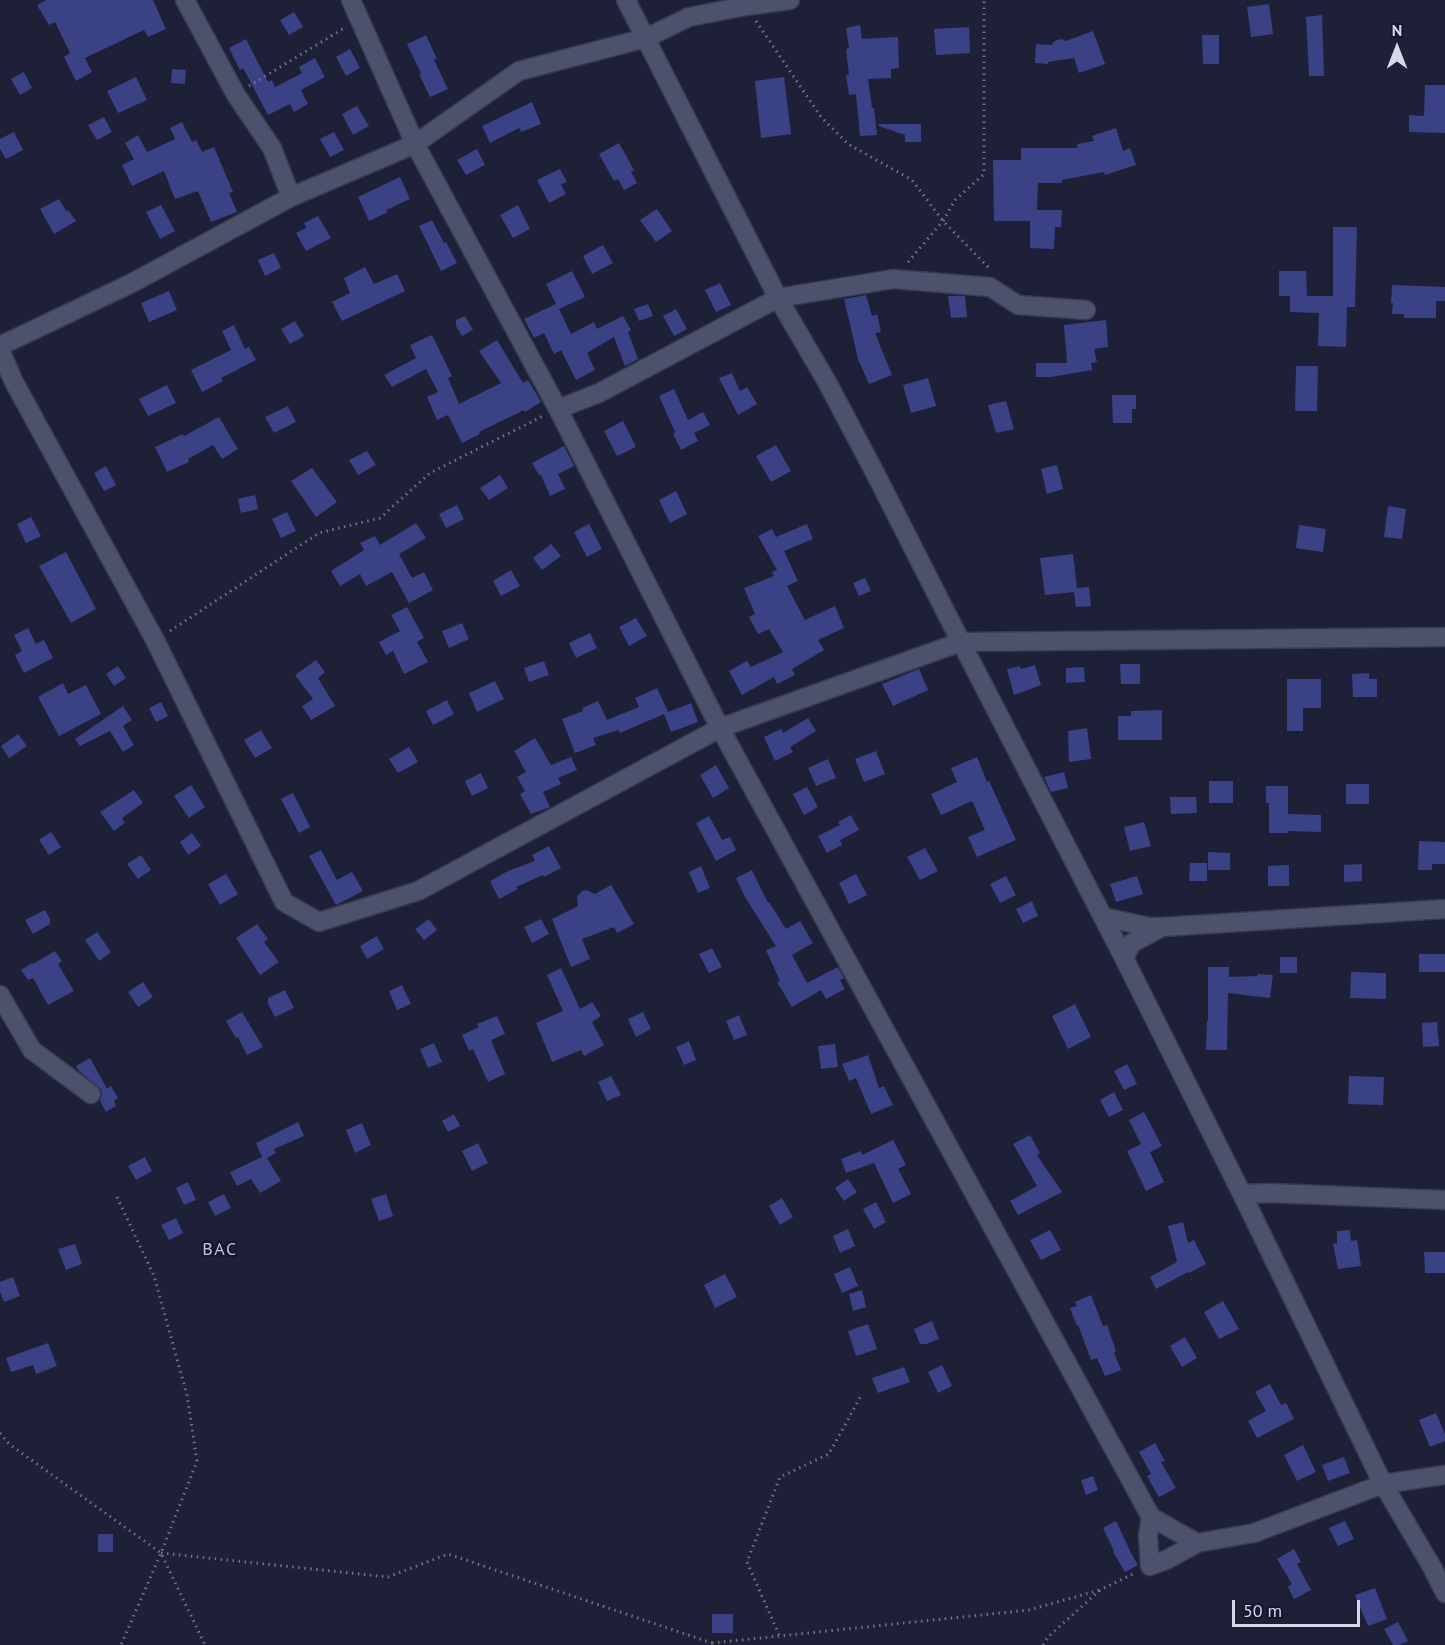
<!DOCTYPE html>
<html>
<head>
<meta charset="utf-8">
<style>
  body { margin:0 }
  #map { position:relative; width:1445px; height:1645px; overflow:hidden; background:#1d2037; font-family:"PT Sans",sans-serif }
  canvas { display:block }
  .north { position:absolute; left:1367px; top:18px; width:60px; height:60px; -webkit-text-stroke:4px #14162d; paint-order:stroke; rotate:0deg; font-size:16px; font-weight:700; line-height:24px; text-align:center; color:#d5d8e8 }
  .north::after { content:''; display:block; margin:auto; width:21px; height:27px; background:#d5d8e8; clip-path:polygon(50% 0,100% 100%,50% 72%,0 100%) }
  .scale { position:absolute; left:1232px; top:1600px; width:128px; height:27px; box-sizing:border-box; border:3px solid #d5d8e8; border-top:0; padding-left:8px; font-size:18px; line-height:21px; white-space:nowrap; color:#d5d8e8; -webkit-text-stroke:4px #14162d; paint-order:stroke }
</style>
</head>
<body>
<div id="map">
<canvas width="1445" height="1645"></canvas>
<div class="north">N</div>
<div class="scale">50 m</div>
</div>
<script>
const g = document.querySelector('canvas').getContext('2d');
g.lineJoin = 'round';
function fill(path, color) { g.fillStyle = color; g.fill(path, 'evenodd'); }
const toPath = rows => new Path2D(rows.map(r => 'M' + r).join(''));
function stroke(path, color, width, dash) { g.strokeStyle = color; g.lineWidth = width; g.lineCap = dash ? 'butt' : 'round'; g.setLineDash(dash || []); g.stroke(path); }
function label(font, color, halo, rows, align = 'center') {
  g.font = font + ' "PT Sans",sans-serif'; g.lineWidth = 5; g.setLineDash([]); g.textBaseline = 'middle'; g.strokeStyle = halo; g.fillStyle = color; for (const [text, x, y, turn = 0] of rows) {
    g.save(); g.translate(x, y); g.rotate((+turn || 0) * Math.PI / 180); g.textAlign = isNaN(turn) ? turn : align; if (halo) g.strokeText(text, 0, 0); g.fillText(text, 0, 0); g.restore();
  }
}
const building = toPath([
  [46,0,153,0,166,29,148,37,144,30,85,58,92,72,76,81,64,57,70,53,55,22,49,25,37,5],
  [1269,4,1273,34,1251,37,1247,7],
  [294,12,303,27,289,35,280,20],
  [1322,15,1324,76,1309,76,1306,17],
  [860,25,862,39,898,37,899,68,891,69,891,78,868,79,872,108,874,108,877,135,860,136,856,94,849,95,846,75,849,75,846,49,849,48,846,28],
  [969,27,970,53,936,55,934,29],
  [1093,31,1105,64,1079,73,1074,58,1048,62,1048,64,1035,63,1036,44,1051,45,1056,40,1062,39,1066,41],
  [426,35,437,59,434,60,448,89,430,97,419,74,421,73,407,44],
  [1202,35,1219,35,1219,64,1203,64],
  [246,39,268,82,272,80,275,87,302,73,299,67,315,58,325,77,301,90,308,104,294,112,290,104,268,115,243,68,240,70,229,48],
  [350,49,360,68,346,76,336,57],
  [172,69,186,70,185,84,171,83],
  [24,72,32,88,20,95,11,79],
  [136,77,147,100,118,113,107,91],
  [784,77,791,134,761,138,755,81],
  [1425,85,1445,85,1445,133,1409,132,1409,115,1424,116],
  [532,102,541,124,521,132,519,128,490,143,482,126],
  [357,106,369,126,353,135,342,114],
  [104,117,112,132,97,140,88,125],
  [182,122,192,142,196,140,202,152,214,147,233,192,229,193,237,212,211,222,198,191,175,199,164,171,132,186,122,165,134,159,125,143,138,135,147,152,175,139,170,128],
  [879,124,921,124,921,142,905,142,905,135,879,126],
  [1116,128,1123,151,1130,148,1136,165,1105,175,1104,172,1062,180,1062,183,1038,183,1037,210,1062,210,1061,227,1055,227,1054,249,1030,248,1030,221,994,221,993,160,1021,160,1021,148,1078,148,1077,144,1094,141,1092,136],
  [14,132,23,150,6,159,0,149,0,139],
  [334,132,344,150,330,157,320,139],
  [619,143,634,170,631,172,637,183,624,190,618,179,614,181,599,154],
  [477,149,485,165,466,175,457,160],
  [560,169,567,182,561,184,566,194,549,203,537,180],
  [400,177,410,199,386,210,388,212,369,221,358,197],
  [59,199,66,211,68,210,76,221,54,234,40,209],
  [161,205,175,231,160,239,146,212],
  [518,205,530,229,513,238,500,215],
  [657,209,672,231,656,242,640,220],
  [318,216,331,238,306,251,296,233,306,228,304,223],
  [432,220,444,243,446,242,457,263,441,271,419,226],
  [1333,227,1357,227,1355,307,1347,307,1346,347,1318,346,1319,313,1290,312,1290,296,1279,296,1279,271,1306,271,1307,296,1333,296],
  [603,245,613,263,592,274,583,256],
  [274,253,281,268,265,276,258,260],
  [365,267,374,284,397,274,405,291,342,321,332,302,350,293,344,278],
  [572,271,585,297,559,309,571,334,594,322,597,329,623,316,631,330,628,332,638,359,625,366,614,337,587,353,595,370,576,380,561,350,554,354,544,333,534,338,524,319,556,304,546,284],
  [720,283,731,305,716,312,705,290],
  [1392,285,1445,287,1445,301,1436,301,1436,318,1404,318,1404,314,1392,314,1393,303,1391,303],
  [169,291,177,310,149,322,141,303],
  [866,295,872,316,877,314,881,332,875,333,892,375,869,384,858,359,844,299],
  [948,296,965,296,967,317,951,318],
  [648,304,653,316,639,321,634,309],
  [676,309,687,329,674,336,663,316],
  [465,316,473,330,462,336,456,326,456,320],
  [1106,320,1108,347,1094,349,1097,362,1091,363,1092,370,1051,377,1036,377,1036,363,1067,363,1064,325],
  [295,321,304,336,290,344,281,329],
  [234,325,245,349,249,347,256,360,221,378,223,381,202,392,191,370,231,350,222,331],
  [432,335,452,376,448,378,459,404,501,383,479,351,497,340,523,383,528,380,541,402,525,412,524,410,479,432,480,434,462,443,448,415,437,420,427,397,438,392,426,369,392,387,384,375,416,358,410,345],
  [1296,366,1318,366,1317,411,1295,411],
  [732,373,740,391,747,387,757,404,738,415,719,378],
  [928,378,936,406,911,413,903,385],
  [167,385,176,403,148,416,139,399],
  [674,389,688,420,703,412,710,425,694,433,698,441,681,450,673,434,675,432,659,396],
  [1112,395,1136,395,1136,409,1132,409,1132,423,1113,423],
  [1006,401,1014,429,996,433,988,405],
  [288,406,296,422,274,433,265,417],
  [219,417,238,449,222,459,213,445,188,459,189,462,167,472,155,447,183,434,184,436],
  [623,421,636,447,617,456,604,431],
  [776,445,791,471,771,482,756,456],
  [564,446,574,466,558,474,565,489,550,496,541,475,539,475,532,463],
  [367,451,376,465,358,475,349,460],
  [1057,465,1063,489,1047,494,1041,469],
  [106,466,116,485,104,491,94,473],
  [312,468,337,502,316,517,291,481],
  [500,475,508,488,489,500,480,488],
  [676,491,687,514,670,523,659,500],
  [255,495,258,509,241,513,238,499],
  [457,505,464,519,446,528,439,514],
  [1388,506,1406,509,1402,539,1384,537],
  [287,512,296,531,281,538,272,519],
  [31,517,41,536,26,543,17,524],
  [416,523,426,538,399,554,412,578,424,572,433,590,409,603,392,572,366,586,360,574,340,586,331,571,364,550,360,543,375,536,380,545],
  [589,524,602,549,587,557,574,532],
  [807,524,813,539,784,551,798,581,787,586,805,620,835,606,844,628,818,640,824,650,792,669,795,675,777,684,774,677,742,695,729,671,747,661,751,667,783,652,769,629,758,634,749,617,755,614,744,588,774,576,772,572,777,570,758,536,772,529,776,537],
  [1299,525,1326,529,1323,552,1296,548],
  [551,544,561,556,542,570,533,558],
  [66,552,96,609,71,623,39,566],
  [1073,554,1077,588,1089,587,1091,606,1076,607,1074,592,1045,595,1040,558],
  [511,570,520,586,501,596,493,581],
  [865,578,871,591,859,596,853,583],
  [407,607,424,638,417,642,428,662,404,674,393,651,386,655,379,642,400,631,391,615],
  [636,618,647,636,629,646,619,627],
  [462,623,469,639,449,648,442,631],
  [28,628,36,644,44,640,53,658,24,673,15,655,22,651,14,635],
  [590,633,597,648,576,658,569,643],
  [316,660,325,672,318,678,335,706,311,720,302,706,313,699,295,675],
  [544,661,549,675,529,682,524,668],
  [1120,664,1140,664,1140,684,1121,684],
  [1035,665,1041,685,1014,695,1007,669,1020,666,1021,669],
  [118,666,126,678,114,686,106,674],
  [1084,667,1085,682,1066,683,1066,668],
  [919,669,928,690,893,706,882,684],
  [1369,673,1369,679,1377,679,1377,697,1353,697,1352,674],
  [1287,679,1321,679,1321,708,1303,708,1303,731,1287,731],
  [495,681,504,699,477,712,469,693],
  [63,683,68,694,86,685,101,714,59,736,38,697],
  [657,688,668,712,691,703,698,722,671,732,664,714,620,733,618,730,593,738,596,745,575,753,562,719,583,711,582,708,598,701,607,720,639,707,635,698],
  [447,700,454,714,433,725,426,711],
  [161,702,168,716,156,722,149,708],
  [123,706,132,720,123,726,134,745,123,752,110,731,80,746,75,739],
  [1162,710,1162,740,1118,740,1118,716,1131,716,1131,711],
  [808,718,816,731,790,747,793,752,775,761,764,737,781,729,783,733],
  [1087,728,1091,759,1069,762,1068,731],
  [261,730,272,748,255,758,244,740],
  [18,734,27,746,9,758,1,746],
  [535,738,551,765,571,757,577,770,558,778,561,784,543,792,550,807,531,814,520,794,525,791,517,777,526,772,514,751],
  [409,747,418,762,398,773,389,759],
  [876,751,885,774,864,782,855,759],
  [977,757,987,782,989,781,1016,840,977,857,968,837,985,830,972,801,941,815,931,794,957,782,951,768],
  [828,759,836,778,816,786,808,768],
  [716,765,729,788,713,798,700,775],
  [1064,772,1068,788,1051,792,1044,777],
  [481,773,488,788,472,796,465,781],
  [1209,781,1233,781,1233,803,1209,803],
  [1346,784,1369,784,1369,804,1346,804],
  [191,785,205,807,189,818,174,796],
  [1266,786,1288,786,1288,814,1321,815,1321,832,1288,831,1288,833,1269,833,1269,803,1266,803],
  [807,787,818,807,804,815,793,794],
  [134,790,143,803,122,818,125,823,114,831,100,812],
  [293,793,310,827,299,833,281,799],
  [1170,797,1196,797,1197,813,1171,814],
  [851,815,859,830,840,840,842,845,827,853,818,836,840,825,838,822],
  [709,816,722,840,730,837,736,850,716,861,696,823],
  [1144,822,1151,846,1130,851,1124,827],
  [51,832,61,847,49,855,39,840],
  [192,833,201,846,188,855,180,842],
  [1419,841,1445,842,1445,864,1432,864,1432,870,1418,870],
  [549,846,561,868,544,877,543,875,516,887,518,889,499,899,490,881,508,871,535,861,532,855],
  [925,848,938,871,920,880,907,857],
  [321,850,337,880,352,872,363,891,336,905,309,856],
  [1208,852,1230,853,1230,870,1208,870],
  [141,855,151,870,138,879,127,864],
  [1190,863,1207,863,1207,881,1189,881],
  [1362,864,1362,881,1344,882,1344,865],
  [1289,865,1289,886,1268,886,1268,866],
  [701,866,710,888,698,893,689,872],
  [752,870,768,903,769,902,786,929,800,921,813,943,792,955,807,983,838,967,844,978,840,980,845,989,826,999,821,990,792,1007,777,982,780,981,766,950,776,946,745,897,736,878],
  [226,874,238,894,220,905,208,884],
  [856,874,867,895,849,904,839,883],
  [1006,876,1016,895,1000,903,990,884],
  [1137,876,1143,894,1116,902,1110,884],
  [611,885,634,924,617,933,614,927,582,939,590,959,571,967,552,919,578,906,577,897,582,891,586,890,595,894],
  [1032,901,1038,916,1023,923,1016,909],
  [45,910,50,919,50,924,33,934,25,920],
  [429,919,437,930,424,940,415,929],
  [541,919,549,934,532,943,524,927],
  [257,924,268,939,264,942,279,962,260,975,236,938],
  [97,932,111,952,99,961,85,940],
  [377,936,384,949,367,959,360,946],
  [712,948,722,967,709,973,699,954],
  [55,951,62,961,58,964,74,991,48,1005,33,978,28,980,21,970,32,963,33,964],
  [1419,954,1445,954,1445,972,1419,972],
  [1280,957,1297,957,1297,973,1280,973],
  [1208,967,1229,967,1229,977,1257,976,1257,974,1273,975,1270,998,1228,993,1227,1050,1206,1050,1207,1021,1208,1021],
  [561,968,580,1009,592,1002,601,1016,592,1022,604,1045,584,1056,581,1050,552,1062,536,1023,563,1011,547,975],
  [1351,972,1386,973,1386,999,1350,998],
  [143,982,153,997,138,1007,128,992],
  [402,985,411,1004,397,1010,389,991],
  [285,990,294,1008,275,1017,268,1004,268,998],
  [1075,1004,1091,1037,1068,1049,1052,1016],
  [242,1012,263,1047,247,1055,238,1037,236,1038,226,1021],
  [643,1012,651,1029,636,1037,628,1019],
  [739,1015,747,1035,734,1040,726,1021],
  [497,1016,505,1034,491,1040,505,1074,488,1082,473,1049,469,1051,462,1035,479,1027,477,1024],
  [1437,1022,1439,1046,1423,1047,1422,1023],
  [689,1041,696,1060,684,1065,676,1047],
  [434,1043,442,1062,428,1068,420,1049],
  [835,1044,838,1067,821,1069,818,1046],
  [868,1055,879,1088,884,1086,893,1105,871,1114,856,1078,849,1081,842,1064],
  [90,1058,107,1089,111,1086,118,1098,114,1101,116,1106,106,1112,100,1101,102,1095,101,1089,79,1071,76,1066],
  [1127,1064,1137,1084,1124,1090,1114,1071],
  [611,1076,621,1095,607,1101,598,1082],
  [1349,1076,1384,1077,1383,1105,1348,1104],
  [1114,1092,1123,1110,1109,1117,1100,1100],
  [1144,1112,1162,1146,1150,1152,1164,1182,1146,1191,1127,1151,1141,1144,1129,1120],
  [454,1114,460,1126,448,1132,442,1121],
  [298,1122,304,1136,274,1149,276,1153,267,1158,281,1181,260,1193,251,1179,237,1186,230,1172,262,1157,256,1143],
  [362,1123,371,1145,355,1153,346,1130],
  [1030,1135,1040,1153,1037,1155,1062,1192,1018,1215,1010,1201,1037,1186,1013,1144],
  [893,1140,906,1165,898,1169,911,1194,893,1203,874,1163,846,1173,841,1159,861,1151,862,1155],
  [478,1143,488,1163,472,1171,462,1151],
  [145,1157,152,1171,136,1180,128,1166],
  [848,1179,857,1192,844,1201,835,1188],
  [188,1182,196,1200,184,1205,176,1188],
  [224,1194,231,1208,215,1216,208,1202],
  [386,1194,393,1216,379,1221,371,1199],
  [782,1198,793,1217,780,1225,769,1206],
  [876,1202,886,1222,874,1229,863,1209],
  [176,1218,183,1233,169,1240,161,1225],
  [1183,1222,1188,1243,1194,1240,1206,1264,1189,1273,1188,1272,1156,1289,1150,1277,1177,1262,1168,1226],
  [848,1229,855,1246,840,1253,833,1236],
  [1050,1230,1061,1250,1041,1260,1030,1240],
  [1350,1230,1351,1241,1357,1240,1361,1266,1338,1269,1333,1244,1337,1243,1337,1231],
  [75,1244,82,1264,66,1270,58,1249],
  [1424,1252,1445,1252,1445,1273,1425,1273],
  [850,1267,858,1286,842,1293,834,1274],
  [725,1274,737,1297,715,1308,704,1285],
  [13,1277,20,1296,4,1302,0,1292,0,1282],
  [862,1290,866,1307,853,1311,849,1294],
  [1091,1295,1103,1326,1107,1325,1116,1351,1114,1352,1121,1370,1105,1376,1097,1358,1091,1360,1078,1325,1077,1326,1070,1308,1077,1306,1075,1302],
  [1223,1301,1239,1329,1219,1339,1204,1312],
  [932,1321,939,1339,926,1344,920,1344,914,1329],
  [868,1324,877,1349,856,1356,848,1331],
  [1185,1337,1197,1358,1182,1367,1170,1346],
  [48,1343,57,1366,36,1374,33,1365,11,1372,6,1358],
  [942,1365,952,1386,938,1393,928,1372],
  [904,1367,910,1382,878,1393,872,1378],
  [1270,1384,1281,1405,1286,1403,1294,1419,1257,1438,1248,1421,1266,1411,1255,1392],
  [1436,1413,1445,1434,1445,1441,1430,1447,1419,1420],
  [1155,1443,1165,1461,1161,1462,1176,1488,1159,1497,1147,1476,1151,1474,1139,1452],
  [1303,1445,1316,1472,1297,1481,1284,1455],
  [1344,1457,1350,1473,1328,1481,1322,1465],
  [1093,1476,1098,1490,1086,1495,1081,1480],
  [1116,1521,1131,1553,1138,1565,1125,1572,1113,1552,1114,1551,1103,1528],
  [1345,1521,1354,1539,1338,1546,1329,1528],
  [98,1534,113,1534,113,1552,98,1552],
  [1294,1549,1301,1562,1297,1564,1311,1590,1294,1599,1288,1587,1292,1584,1277,1559],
  [1375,1588,1387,1619,1368,1626,1355,1595],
  [712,1614,733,1614,733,1633,712,1633],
  [1398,1622,1408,1641,1399,1645,1393,1645,1384,1629]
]);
const path = toPath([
  [756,21,821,117,848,144,912,180,943,221,989,268],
  [249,86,346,27],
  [908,262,943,221,955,200,984,174,984,3,985,0],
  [170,631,319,533,380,518,430,473,543,416],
  [117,1197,154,1276,187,1395,197,1461,161,1553,121,1645],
  [0,1433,9,1444,161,1553,205,1645],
  [161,1553,388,1577,448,1554,712,1643,713,1645],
  [779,1635,747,1562,780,1477,829,1454,862,1394],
  [712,1643,1029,1610,1100,1590],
  [1043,1645,1048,1637,1100,1590,1135,1573]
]);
const minor = toPath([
  [185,0,236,95,272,148,291,197],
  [351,0,415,144,558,409,720,728,1151,1517,1197,1543,1254,1533,1383,1484,1445,1475],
  [626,0,778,298,827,382,873,469,961,642,1124,958,1242,1194,1383,1484,1432,1567,1445,1593],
  [0,346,132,283,291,197,415,144,519,71,646,38,689,17,746,6,790,0],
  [0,350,14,382,155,640,284,902,319,922,418,891,720,728,961,642,1445,637],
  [558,409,599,393,778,298,893,279,990,287,1018,305,1086,310],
  [1103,917,1150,927,1162,927],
  [1124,958,1132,943,1162,927,1445,909],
  [0,995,32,1050,91,1094],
  [1242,1194,1270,1193,1445,1200],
  [1151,1517,1148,1536,1150,1566,1168,1559,1197,1543]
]);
const neighbourhoodNames = [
  ["BAC",220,1250]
];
fill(building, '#3b4185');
stroke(minor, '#383b4e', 21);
stroke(path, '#717488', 3, [1.5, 4.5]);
stroke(minor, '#4c516c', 18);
g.letterSpacing = '1.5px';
label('18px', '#bec4e3', '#14162d', neighbourhoodNames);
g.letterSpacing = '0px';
</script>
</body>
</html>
